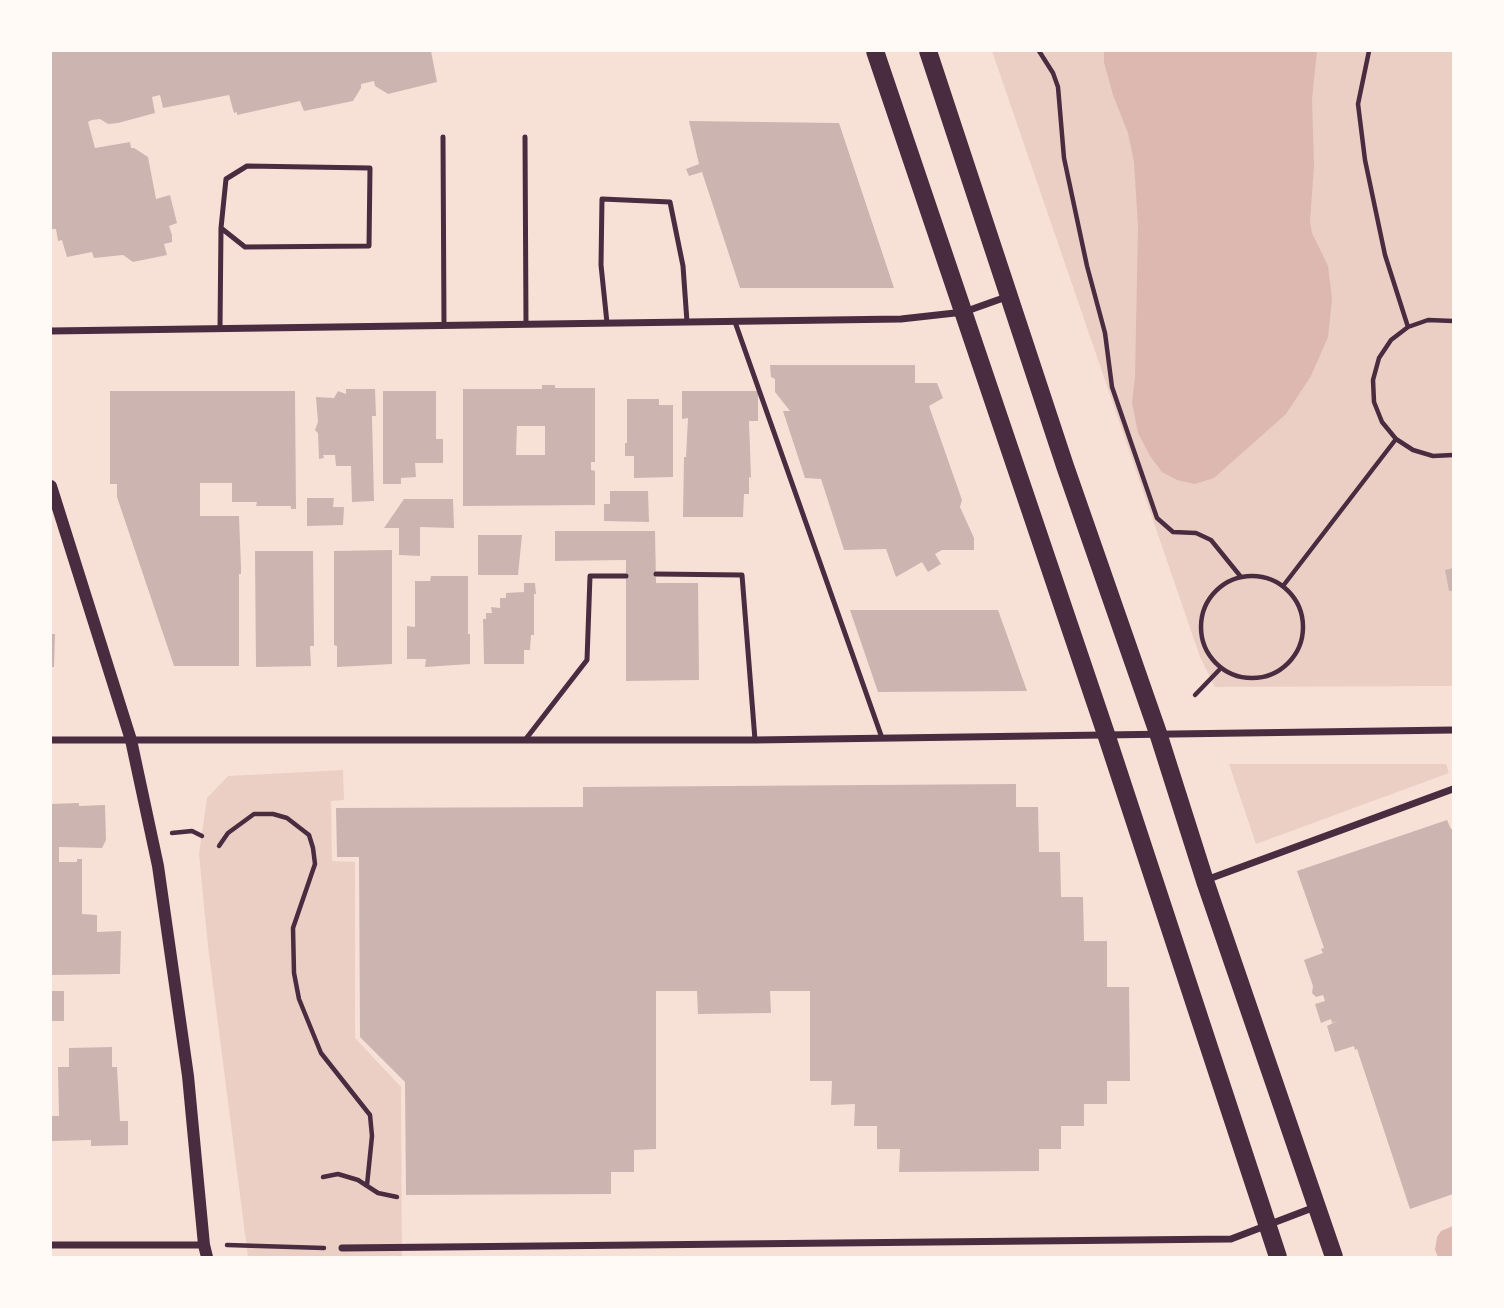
<!DOCTYPE html>
<html>
<head>
<meta charset="utf-8">
<style>
  body { margin:0 }
  #map { position:relative; width:1504px; height:1308px; overflow:hidden; background:#f7e1d7; font-family:Inter,sans-serif }
  canvas { display:block }
  .frame { position:absolute; inset:0; border:52px solid #fffaf5; pointer-events:none }
</style>
</head>
<body>
<div id="map">
<canvas width="1504" height="1308"></canvas>
<div class="frame"></div>
</div>
<script>
const g = document.querySelector('canvas').getContext('2d');
g.lineJoin = 'round';
function fill(path, color) { g.fillStyle = color; g.fill(path, 'evenodd'); }
const toPath = rows => new Path2D(rows.map(r => 'M' + r).join(''));
function stroke(path, color, width, dash) { g.strokeStyle = color; g.lineWidth = width; g.lineCap = dash ? 'butt' : 'round'; g.setLineDash(dash || []); g.stroke(path); }
const green = toPath([
  [992,51,1453,51,1453,686,1215,687,1200,657],
  [1229,764,1446,764,1449,773,1256,844],
  [343,770,344,800,331,801,332,861,355,862,355,1038,401,1087,402,1257,248,1257,208,946,199,854,207,798,228,776]
]);
const water = toPath([
  [1104,51,1317,51,1312,99,1314,165,1310,222,1312,233,1328,266,1332,299,1328,337,1311,376,1286,414,1214,478,1195,484,1177,480,1162,472,1150,456,1138,433,1132,403,1135,377,1138,226,1134,162,1128,133,1113,95,1104,62],
  [1453,1226,1453,1257,1438,1257,1435,1250,1437,1237,1441,1231]
]);
const building = toPath([
  [51,51,431,51,437,82,388,94,375,86,374,81,361,84,361,88,353,101,304,111,300,101,237,115,237,112,234,113,229,95,163,108,160,95,152,97,155,113,118,123,108,124,100,119,92,120,88,122,95,148,130,142,131,148,134,148,148,157,156,199,170,195,177,223,169,226,172,235,172,242,164,244,167,255,133,262,123,255,94,258,92,252,67,257,62,240,58,241,56,229,52,229,51,226],
  [689,121,839,123,894,288,740,288,702,172,689,176,686,169,699,164],
  [770,365,915,365,915,383,937,383,943,398,929,406,962,500,960,507,974,538,974,550,942,550,935,554,941,564,928,572,922,562,896,577,886,549,844,550,821,479,805,478,783,411,790,411,775,392,775,379,771,377],
  [542,385,555,385,555,388,595,388,595,462,591,462,591,470,595,471,595,505,463,506,463,389,542,389],
  [517,426,545,426,545,455,516,455],
  [346,389,375,389,376,416,372,416,374,501,352,502,351,466,336,466,335,455,323,455,324,458,319,459,318,433,315,430,318,422,316,397,334,398,338,391,346,394],
  [110,391,295,391,296,509,291,509,291,506,256,506,257,502,232,502,232,483,200,483,200,516,239,516,241,568,241,574,239,574,239,666,174,666,117,497,117,484,110,484],
  [383,391,436,391,436,439,443,439,443,463,415,463,416,477,401,478,401,484,383,484],
  [682,391,758,391,758,421,749,421,751,478,749,477,749,494,744,494,743,517,683,517,684,457,686,457,688,418,682,419],
  [627,399,659,399,659,405,673,405,673,477,634,478,634,456,625,456,625,443,627,443],
  [610,491,648,491,649,522,604,521,604,504,610,504],
  [307,498,334,498,333,507,344,507,343,525,307,526],
  [404,499,453,499,454,528,420,527,420,556,399,555,399,528,384,528],
  [555,531,655,531,656,583,698,583,699,680,626,681,626,560,555,561],
  [478,535,522,535,518,575,478,575],
  [392,550,392,664,337,667,337,646,334,645,334,551],
  [255,551,313,551,314,646,310,646,311,666,256,667],
  [1453,568,1453,591,1449,591,1445,570],
  [431,576,468,576,468,634,470,634,470,664,425,667,426,659,407,659,407,626,415,627,415,581,430,581],
  [524,583,535,583,536,594,534,594,534,635,531,635,530,650,524,650,524,664,484,664,483,619,486,619,486,613,492,613,491,607,500,608,500,598,506,598,506,593,524,592],
  [850,610,998,610,1027,691,878,692],
  [51,634,55,634,54,667,51,667],
  [1016,784,1016,807,1038,807,1039,852,1060,852,1061,897,1083,897,1084,941,1107,941,1107,987,1129,987,1130,1081,1107,1081,1107,1104,1084,1104,1084,1126,1061,1126,1061,1149,1039,1149,1039,1171,899,1172,900,1149,877,1149,877,1126,854,1126,855,1104,831,1105,832,1081,810,1081,810,991,770,991,771,1013,698,1014,697,991,656,991,656,1149,634,1150,634,1172,611,1172,611,1194,406,1195,405,1082,360,1037,359,857,337,857,336,808,583,807,583,787],
  [79,803,79,806,105,805,106,840,102,848,59,847,59,862,77,862,77,859,82,859,82,914,97,915,97,932,121,931,120,974,51,975,51,804],
  [1447,820,1451,829,1453,829,1453,1194,1410,1209,1357,1049,1355,1050,1354,1046,1335,1052,1327,1026,1339,1020,1332,1023,1331,1019,1321,1023,1315,1004,1325,1001,1323,995,1316,997,1312,993,1313,986,1304,960,1323,953,1321,949,1324,948,1297,871],
  [51,991,64,991,64,1021,51,1021],
  [112,1047,112,1067,117,1067,120,1121,128,1121,128,1145,91,1146,91,1140,51,1141,51,1116,59,1116,58,1067,69,1067,69,1048]
]);
const path = toPath([
  [1039,51,1053,73,1058,87,1064,158,1087,266,1105,333,1112,387,1157,518,1173,532,1196,533,1211,540,1241,577],
  [1369,51,1358,104,1365,160,1385,255,1408,327],
  [1453,321,1428,320,1408,327,1391,340,1379,358,1373,380,1374,402,1382,422,1396,439,1413,450,1433,456,1453,455],
  '1201 627a51 51 0 1 1 102 0a51 51 0 1 1-102 0Z',
  [1283,586,1396,439],
  [1195,695,1221,668],
  [172,833,192,831,202,836],
  [219,846,228,833,254,814,273,814,287,818,309,835,313,848,315,864,293,928,294,973,299,999,321,1053,370,1115,372,1136,367,1185],
  [323,1177,338,1174,358,1180,378,1193,397,1197],
  [227,1245,324,1248]
]);
const service = toPath([
  [443,137,444,325],
  [525,137,526,324],
  [735,322,882,738],
  [607,323,601,265,602,199,670,202,683,266,687,322],
  [220,328,221,228,226,179,247,166,370,168,369,246,245,247,221,228],
  [656,574,742,575,755,740],
  [525,740,587,660,590,576,626,576]
]);
const minor = toPath([
  [51,331,901,319,964,312,1009,296],
  [51,740,755,740,1453,730],
  [1206,880,1453,789],
  [51,1245,204,1245],
  [342,1248,1231,1239,1315,1207]
]);
const tertiary = toPath([
  [51,486,131,740,158,866,188,1076,204,1245,207,1257]
]);
const primary = toPath([
  [875,51,1106,734,1278,1257],
  [928,51,1065,466,1158,733,1205,881,1334,1257]
]);
fill(green, '#ebcfc5');
fill(water, '#dcb8b0');
fill(building, '#ccb4b1');
stroke(path, '#4a2c40', 4.5);
stroke(service, '#4a2c40', 5);
stroke(minor, '#4a2c40', 7);
stroke(tertiary, '#4a2c40', 12);
stroke(primary, '#4a2c40', 18);
</script>
</body>
</html>
